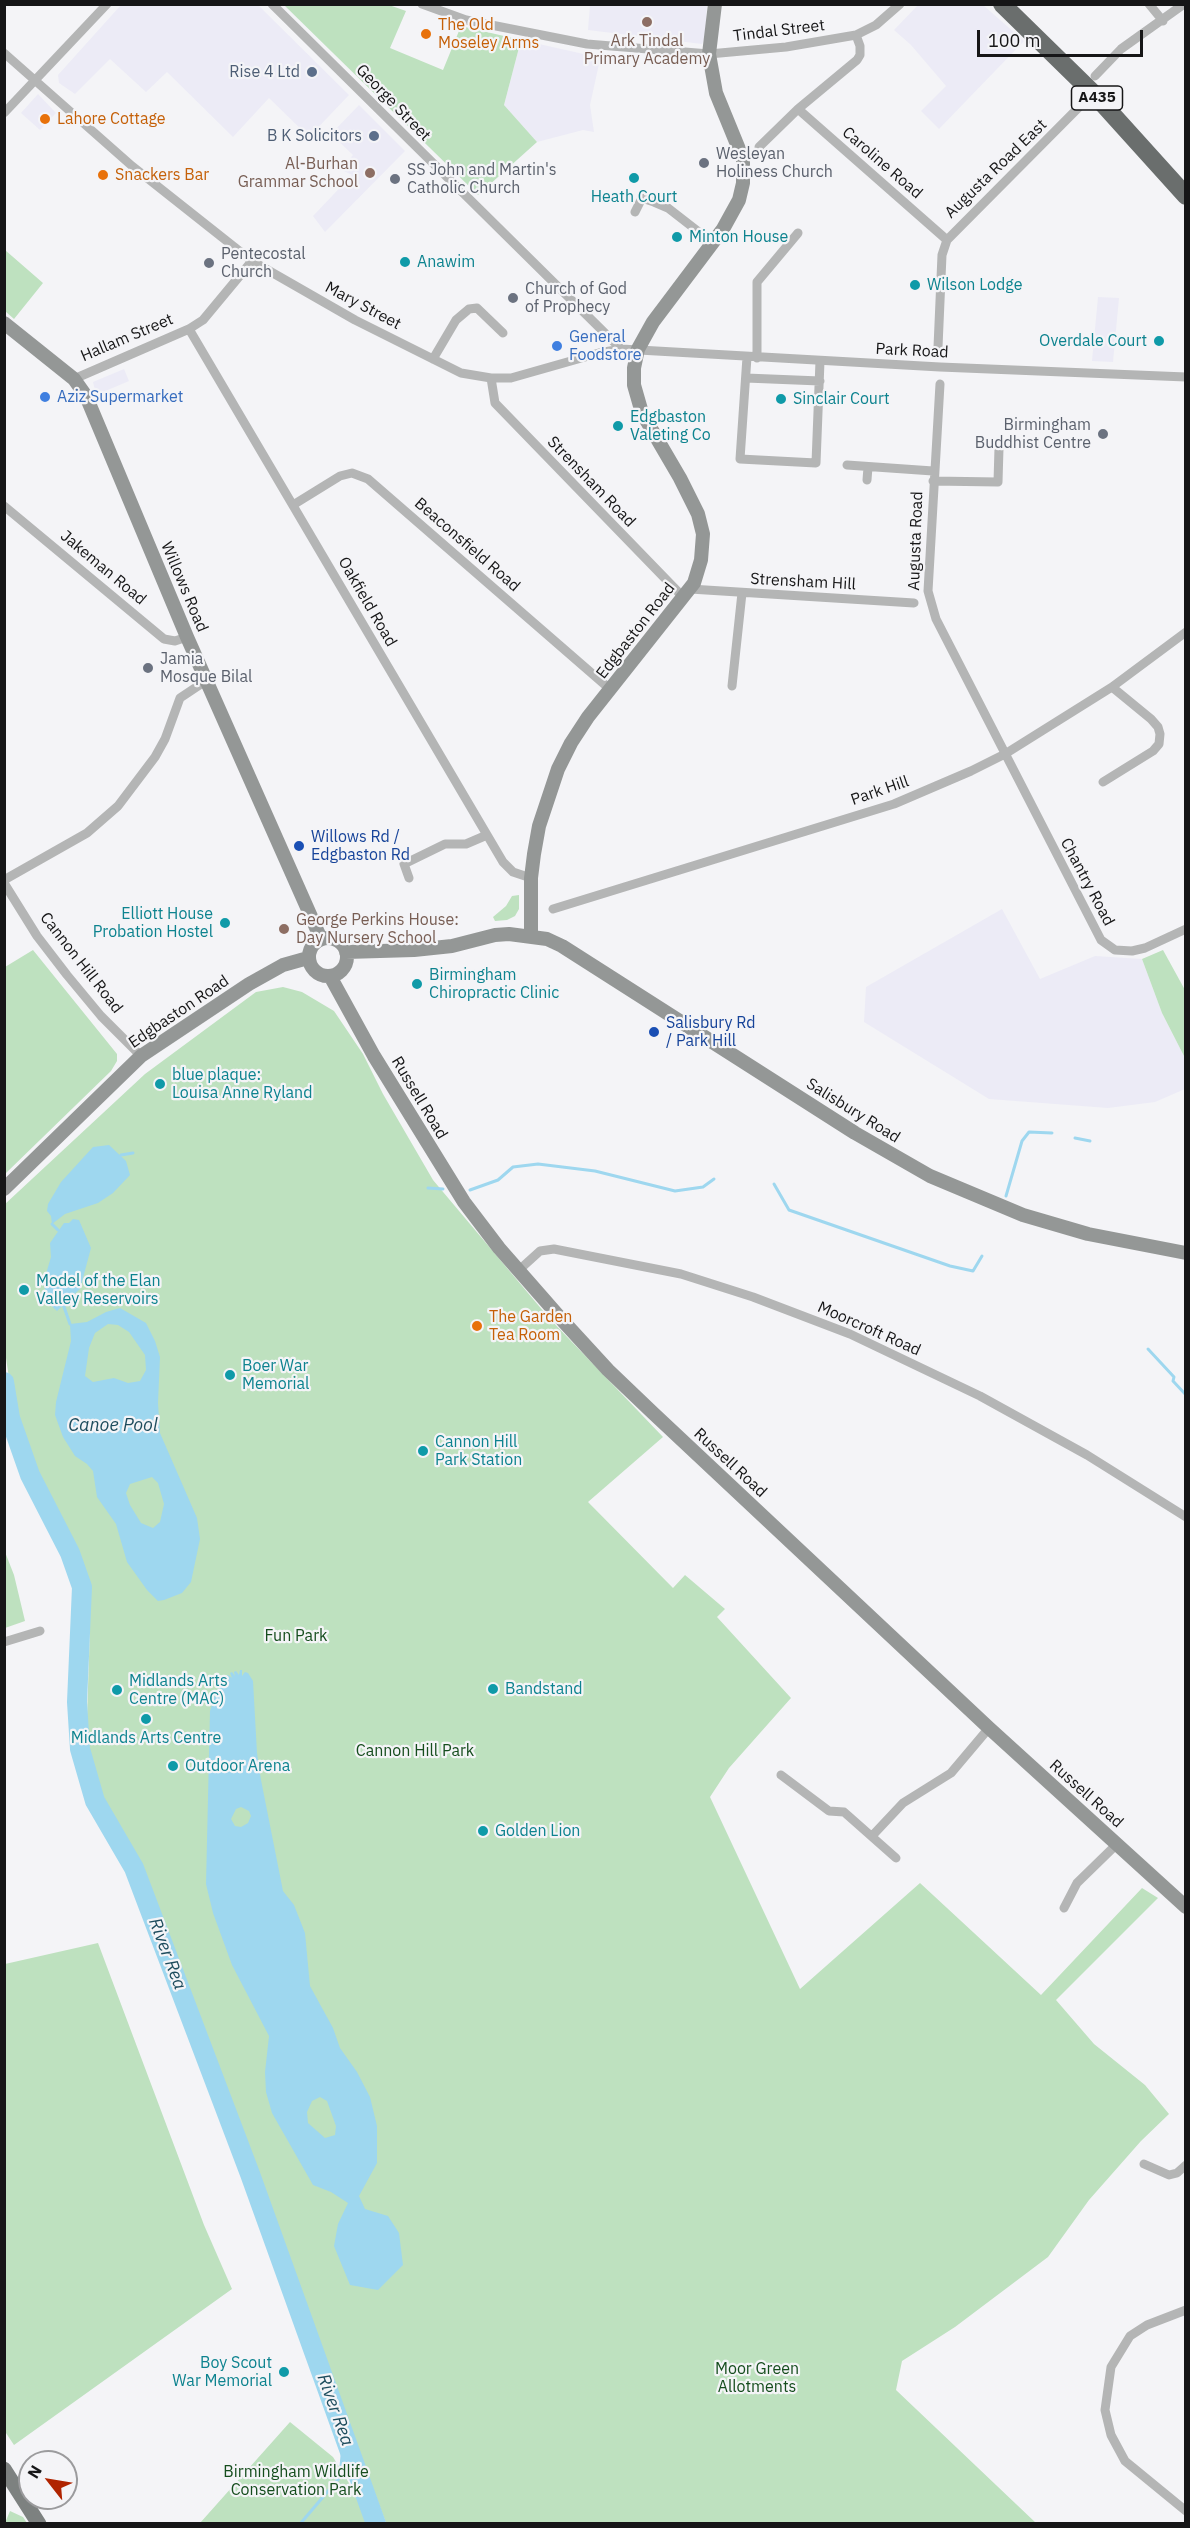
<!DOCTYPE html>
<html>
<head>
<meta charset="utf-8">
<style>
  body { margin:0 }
  #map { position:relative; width:1190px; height:2528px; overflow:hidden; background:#f4f4f7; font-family:"IBM Plex Sans",sans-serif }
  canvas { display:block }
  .frame { position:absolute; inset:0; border:6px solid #161617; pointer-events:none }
  .north { position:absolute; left:18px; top:2450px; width:60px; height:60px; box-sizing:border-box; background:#f4f4f7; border:2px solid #9b9b9d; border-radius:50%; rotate:301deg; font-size:16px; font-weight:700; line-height:24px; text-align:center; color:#161617 }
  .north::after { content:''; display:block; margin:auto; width:21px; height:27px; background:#b02400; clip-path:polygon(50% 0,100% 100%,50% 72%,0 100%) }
  .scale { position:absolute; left:977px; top:30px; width:166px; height:27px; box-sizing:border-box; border:3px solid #161617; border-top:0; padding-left:8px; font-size:18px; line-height:21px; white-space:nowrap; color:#161617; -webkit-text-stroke:4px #f4f4f7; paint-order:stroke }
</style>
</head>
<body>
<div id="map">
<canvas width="1190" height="2528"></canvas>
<div class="frame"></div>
<div class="north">N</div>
<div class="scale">100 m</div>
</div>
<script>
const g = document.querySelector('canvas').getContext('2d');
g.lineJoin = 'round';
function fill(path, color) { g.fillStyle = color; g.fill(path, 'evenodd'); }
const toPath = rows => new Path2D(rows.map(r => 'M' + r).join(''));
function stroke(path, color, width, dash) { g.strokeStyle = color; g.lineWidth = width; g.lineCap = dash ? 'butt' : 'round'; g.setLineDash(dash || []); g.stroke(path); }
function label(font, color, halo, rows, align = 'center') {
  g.font = font + ' "IBM Plex Sans",sans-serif'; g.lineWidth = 4.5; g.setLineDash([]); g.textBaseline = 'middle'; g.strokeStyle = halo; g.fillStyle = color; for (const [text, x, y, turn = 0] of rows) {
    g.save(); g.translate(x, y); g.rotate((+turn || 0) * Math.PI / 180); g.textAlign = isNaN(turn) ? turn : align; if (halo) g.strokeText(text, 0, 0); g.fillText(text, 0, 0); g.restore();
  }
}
const built = toPath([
  [121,5,258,5,349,95,309,137,269,98,233,137,167,72,146,92,110,59,75,94,59,83,58,75],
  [590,5,707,5,705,38,702,44,588,30],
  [918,5,983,5,1024,41,939,129,921,111,946,86,911,45,894,30],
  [521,40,606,59,599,64,590,105,594,132,583,130,537,142,504,105],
  [38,94,56,113,40,130,21,113],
  [359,105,405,151,325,232,313,216,352,175,340,169,353,155,331,134],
  [1098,297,1119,298,1113,362,1092,361],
  [124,369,129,381,96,395,93,382],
  [1002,909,1040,979,1095,956,1142,959,1162,1013,1185,1058,1185,1089,1155,1102,1108,1108,989,1099,864,1022,866,987]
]);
const green = toPath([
  [284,5,389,5,406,11,390,48,443,70,461,26,521,40,504,105,537,142,478,195],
  [5,250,43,283,14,319,5,311],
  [519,895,519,909,515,916,507,920,495,921,493,917,506,906,512,896],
  [33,950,117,1054,117,1061,111,1071,5,1174,5,967],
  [1163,950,1185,990,1185,1058,1162,1013,1142,959],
  [283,987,302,992,334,1011,363,1054,383,1094,433,1180,549,1318,663,1437,588,1502,673,1588,685,1575,725,1609,717,1617,791,1698,729,1768,710,1797,800,1989,920,1883,1041,1995,1142,1888,1158,1898,1056,2000,1094,2044,1145,2085,1169,2114,1141,2141,1089,2200,1048,2257,955,2327,902,2361,896,2390,1036,2523,386,2523,139,1864,99,1794,86,1747,90,1627,83,1573,59,1527,15,1419,5,1351,4,1205,145,1074,256,992],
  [5,1552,14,1575,25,1621,5,1628],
  [98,1943,204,2225,232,2289,14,2445,4,2430,5,1964],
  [290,2422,333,2457,363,2506,369,2523,200,2523],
  [10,2511,23,2517,27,2523,5,2523]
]);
const water = toPath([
  [109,1145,126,1161,130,1175,113,1193,98,1203,65,1214,52,1224,51,1216,47,1211,48,1204,61,1182,93,1147],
  [73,1219,79,1220,91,1248,80,1289,57,1311,46,1301,47,1294,43,1284,51,1257,50,1243,64,1223,69,1223],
  [120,1308,146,1323,155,1341,160,1357,158,1403,160,1433,197,1518,200,1539,191,1582,182,1593,164,1600,158,1601,147,1590,127,1562,116,1524,97,1497,93,1471,87,1464,75,1456,63,1437,55,1415,56,1402,71,1341,70,1324,87,1322,106,1312],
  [108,1324,118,1325,129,1332,145,1355,146,1370,140,1381,128,1383,114,1378,93,1382,85,1376,89,1348,95,1333],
  [152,1477,158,1483,164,1504,160,1522,153,1528,141,1523,130,1505,126,1493,130,1484],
  [240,1670,242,1670,242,1676,245,1672,248,1673,253,1681,257,1753,261,1780,283,1891,294,1905,305,1933,310,1986,333,2028,340,2048,357,2072,370,2097,377,2126,377,2163,359,2196,365,2209,388,2216,399,2233,403,2265,378,2290,350,2285,334,2246,338,2224,348,2203,331,2192,313,2185,272,2113,266,2092,265,2072,269,2036,232,1965,213,1913,206,1884,210,1711,216,1692,220,1693,217,1689,222,1690,218,1688,219,1685,224,1687,220,1684,221,1681,226,1683,222,1680,224,1678,228,1681,226,1676,228,1675,232,1678,230,1673,232,1672,235,1676,234,1672,236,1671,239,1675],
  [241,1807,249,1811,251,1816,248,1823,241,1827,235,1826,231,1819,236,1809],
  [320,2097,327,2101,336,2126,335,2135,325,2138,308,2123,307,2112,312,2101]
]);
const stream = toPath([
  [1075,1138,1090,1141],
  [121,1155,133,1153],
  [774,1184,789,1210,950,1266,973,1271,982,1256],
  [428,1188,443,1189],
  [470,1190,498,1180,513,1167,538,1164,595,1171,675,1191,703,1187,714,1179],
  [1006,1196,1022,1141,1029,1132,1052,1133],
  [52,1224,58,1230],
  [63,1304,70,1324],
  [1148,1349,1174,1377,1173,1381,1186,1395],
  [300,2524,340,2477,344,2435]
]);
const river = toPath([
  [4,1382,10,1418,30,1475,70,1553,82,1587,77,1702,80,1749,95,1801,134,1868,250,2174,376,2524]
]);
const street = toPath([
  [272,4,621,349],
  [422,4,466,20,587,44,709,54,786,47,856,35,876,25,900,4],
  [1149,4,1163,21],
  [4,53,132,166,252,261,355,320,461,373,491,378,511,378,599,353,621,349,940,367,1186,377],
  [1095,76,1121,49,1184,4],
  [798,109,947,240],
  [4,113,107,4],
  [759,147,798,109,857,60,860,55,860,46,856,35],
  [635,212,642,198,654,202,668,208,713,243],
  [189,329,503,862,513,872,531,878],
  [938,347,942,255,947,240,1093,93],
  [747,357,740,459,816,463,820,361],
  [757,358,757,282,798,233],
  [433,359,456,320,469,309,477,308,503,333],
  [491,378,495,403,684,598],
  [746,378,820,381],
  [74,379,189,329,203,320,252,261],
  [940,384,928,591,936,619,1101,940,1115,950,1132,951,1145,948,1186,929],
  [847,465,933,471],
  [867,480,868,467],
  [933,481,998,482,999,448],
  [293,505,340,476,352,473,368,479,611,690],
  [4,506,164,639,175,641,187,637],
  [690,589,914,603],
  [732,686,742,593],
  [1103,782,1153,751,1159,744,1160,734,1158,727,1151,719,1112,687],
  [409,878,404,864,445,844,466,844,487,835],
  [4,880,87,833,118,806,155,757,165,739,180,698,207,680],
  [4,883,37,936,67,975,101,1016,141,1056],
  [553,909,894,804,971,771,1005,754,1112,687,1186,632],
  [519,1270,540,1251,554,1249,681,1274,753,1297,850,1334,980,1396,1087,1455,1186,1517],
  [4,1642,40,1631],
  [781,1775,829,1811,844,1812,896,1858],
  [872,1836,903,1803,951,1773,989,1728],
  [1064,1908,1077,1883,1117,1844],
  [1144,2164,1169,2175,1177,2173,1186,2165],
  [1186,2310,1147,2325,1130,2336,1111,2367,1105,2410,1111,2435,1125,2461,1186,2511]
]);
const secondary = toPath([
  [4,323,74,379,86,396,187,637,321,939],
  [531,935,531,878,534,854,539,826,558,769,571,743,588,717,694,583,701,560,703,534,698,514,680,478,642,413,634,385,634,368,638,349,653,322,723,229,739,200,743,183,743,159,716,93,709,54,715,4],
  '309 957a19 19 0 1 1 38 0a19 19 0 1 1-38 0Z',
  [346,952,414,950,452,946,495,935,509,934,547,939,562,946,855,1133,930,1176,1023,1215,1088,1234,1186,1253],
  [330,976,374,1056,464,1202,499,1248,563,1321,608,1370,653,1413,989,1728,1186,1907],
  [4,1189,141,1056,249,984,283,965,308,958]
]);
const primary = toPath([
  [4,2469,39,2524]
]);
const highway = toPath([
  [1002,4,1093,93,1186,196]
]);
const markers = [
  [647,22,6,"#8d6e63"],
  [426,34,6,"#e8710a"],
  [312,72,6,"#5c6f8a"],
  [45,119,6,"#e8710a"],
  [374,136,6,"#5c6f8a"],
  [704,163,6,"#6b7280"],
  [370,173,6,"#8d6e63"],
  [103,175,6,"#e8710a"],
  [634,178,6,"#0f9aa8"],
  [395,179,6,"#6b7280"],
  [677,237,6,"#0f9aa8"],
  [405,262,6,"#0f9aa8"],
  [209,263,6,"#6b7280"],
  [915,285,6,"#0f9aa8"],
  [513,298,6,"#6b7280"],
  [1159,341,6,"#0f9aa8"],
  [557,346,6,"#3f7fe0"],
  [45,397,6,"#3f7fe0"],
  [781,399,6,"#0f9aa8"],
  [618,426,6,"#0f9aa8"],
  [1103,434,6,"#6b7280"],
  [148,668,6,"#6b7280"],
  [299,846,6,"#1a4fb4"],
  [225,923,6,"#0f9aa8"],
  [284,929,6,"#8d6e63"],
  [417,984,6,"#0f9aa8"],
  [654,1032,6,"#1a4fb4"],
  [160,1084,6,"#0f9aa8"],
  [24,1290,6,"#0f9aa8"],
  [477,1326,6,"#e8710a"],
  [230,1375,6,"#0f9aa8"],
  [423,1451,6,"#0f9aa8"],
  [493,1689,6,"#0f9aa8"],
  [117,1690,6,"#0f9aa8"],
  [146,1719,6,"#0f9aa8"],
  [173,1766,6,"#0f9aa8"],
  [483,1831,6,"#0f9aa8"],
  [284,2372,6,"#0f9aa8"]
];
const shields = [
  [1097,98,51]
];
const shieldNames = [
  ["A435",1097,98]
];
const foodNames = [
  ["The Old",438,25],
  ["Moseley Arms",438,43],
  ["Lahore Cottage",57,119],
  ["Snackers Bar",115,175],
  ["The Garden",489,1317],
  ["Tea Room",489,1335]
];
const streetNames = [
  ["Tindal Street",779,31,-7],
  ["George Street",393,103,46],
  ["Caroline Road",882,163,41],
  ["Augusta Road East",996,169,-44],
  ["Mary Street",363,306,28],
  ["Hallam Street",127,338,-23],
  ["Park Road",912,351,3],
  ["Strensham Road",591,482,46],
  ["Augusta Road",916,541,-88],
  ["Beaconsfield Road",467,545,41],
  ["Jakeman Road",103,568,40],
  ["Strensham Hill",803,582,3],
  ["Willows Road",184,587,67],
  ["Oakfield Road",367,602,60],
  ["Edgbaston Road",636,631,-52],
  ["Park Hill",880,791,-19],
  ["Chantry Road",1087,882,62],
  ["Cannon Hill Road",81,963,52],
  ["Edgbaston Road",179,1012,-34],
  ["Russell Road",419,1098,59],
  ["Salisbury Road",853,1111,32],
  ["Moorcroft Road",869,1329,24],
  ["Russell Road",730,1463,43],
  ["Russell Road",1086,1794,42]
];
const educationNames = [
  ["Ark Tindal",647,41],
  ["Primary Academy",647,59],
  ["Al-Burhan",358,164,"right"],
  ["Grammar School",358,182,"right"],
  ["George Perkins House:",296,920,"left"],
  ["Day Nursery School",296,938,"left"]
];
const serviceNames = [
  ["Rise 4 Ltd",300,72],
  ["B K Solicitors",362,136]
];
const worshipNames = [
  ["Wesleyan",716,154],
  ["Holiness Church",716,172],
  ["SS John and Martin's",407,170],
  ["Catholic Church",407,188],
  ["Pentecostal",221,254],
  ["Church",221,272],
  ["Church of God",525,289],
  ["of Prophecy",525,307],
  ["Birmingham",1091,425,"right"],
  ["Buddhist Centre",1091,443,"right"],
  ["Jamia",160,659],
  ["Mosque Bilal",160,677]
];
const cultureNames = [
  ["Heath Court",634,197,"center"],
  ["Minton House",689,237],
  ["Anawim",417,262],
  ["Wilson Lodge",927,285],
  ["Overdale Court",1147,341,"right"],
  ["Sinclair Court",793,399],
  ["Edgbaston",630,417],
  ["Valeting Co",630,435],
  ["Elliott House",213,914,"right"],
  ["Probation Hostel",213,932,"right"],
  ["Birmingham",429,975],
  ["Chiropractic Clinic",429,993],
  ["blue plaque:",172,1075],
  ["Louisa Anne Ryland",172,1093],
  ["Model of the Elan",36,1281],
  ["Valley Reservoirs",36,1299],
  ["Boer War",242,1366],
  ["Memorial",242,1384],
  ["Cannon Hill",435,1442],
  ["Park Station",435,1460],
  ["Midlands Arts",129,1681],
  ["Centre (MAC)",129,1699],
  ["Bandstand",505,1689],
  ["Midlands Arts Centre",146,1738,"center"],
  ["Outdoor Arena",185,1766],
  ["Golden Lion",495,1831],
  ["Boy Scout",272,2363,"right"],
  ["War Memorial",272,2381,"right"]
];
const shopNames = [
  ["General",569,337],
  ["Foodstore",569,355],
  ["Aziz Supermarket",57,397]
];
const transitNames = [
  ["Willows Rd /",311,837],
  ["Edgbaston Rd",311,855],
  ["Salisbury Rd",666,1023],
  ["/ Park Hill",666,1041]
];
const parkNames = [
  ["Fun Park",296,1636],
  ["Cannon Hill Park",415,1751],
  ["Moor Green",757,2369],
  ["Allotments",757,2387],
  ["Birmingham Wildlife",296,2472],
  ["Conservation Park",296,2490]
];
const waterNames = [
  ["Canoe Pool",113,1426],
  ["River Rea",167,1954,69],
  ["River Rea",335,2410,70]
];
fill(built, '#ecebf6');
fill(green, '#bee1bf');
fill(water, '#9ed7ef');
stroke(stream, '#9ed7ef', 3);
stroke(river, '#9ed7ef', 20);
stroke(street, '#b4b5b5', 9);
stroke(secondary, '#949796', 14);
stroke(primary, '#7d8180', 15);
stroke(highway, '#6a6e6d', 18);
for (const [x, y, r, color] of markers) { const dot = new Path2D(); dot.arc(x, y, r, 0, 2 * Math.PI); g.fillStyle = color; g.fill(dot); stroke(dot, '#f4f4f7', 2); }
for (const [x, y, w] of shields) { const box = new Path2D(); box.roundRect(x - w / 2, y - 12, w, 24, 4.5); g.fillStyle = '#f4f4f7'; g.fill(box); stroke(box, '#161617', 1.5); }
label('bold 15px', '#161617', null, shieldNames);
label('16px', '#c56008', '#f4f4f7', foodNames, 'left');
label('16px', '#161617', '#f4f4f7', streetNames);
label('16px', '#785e54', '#f4f4f7', educationNames);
label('16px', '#4e5e75', '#f4f4f7', serviceNames, 'right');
label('16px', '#5b616d', '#f4f4f7', worshipNames, 'left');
label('16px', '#0d838f', '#f4f4f7', cultureNames, 'left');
label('16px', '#366cbe', '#f4f4f7', shopNames, 'left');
label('16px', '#164399', '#f4f4f7', transitNames, 'left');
label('16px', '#154d1d', '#f4f4f7', parkNames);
label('italic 18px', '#1d4c5d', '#f4f4f7', waterNames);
</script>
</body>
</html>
